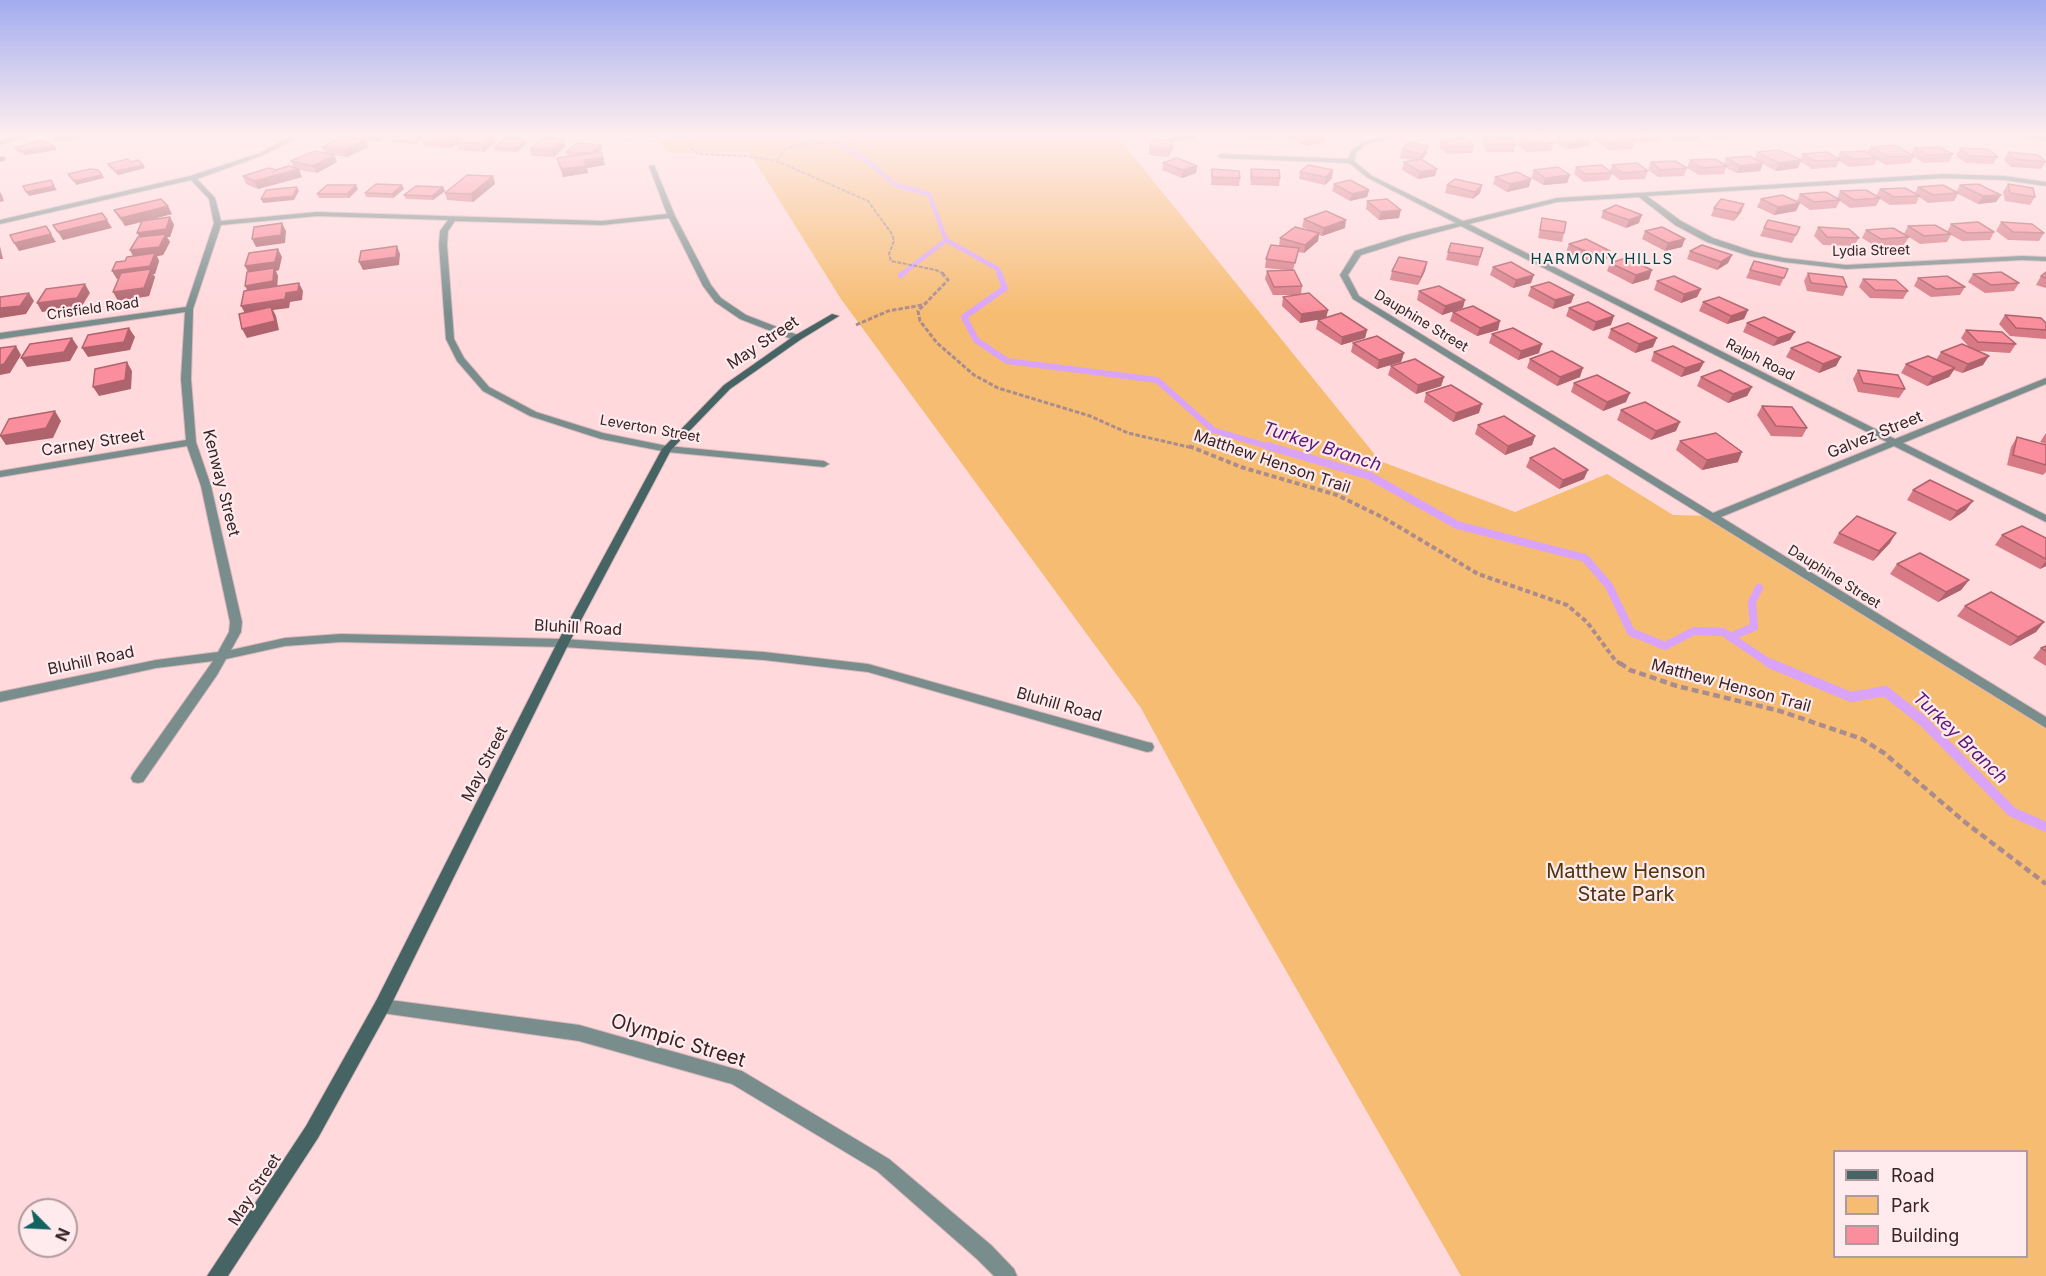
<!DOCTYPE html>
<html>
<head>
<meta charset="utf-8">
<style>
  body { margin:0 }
  #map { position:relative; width:2046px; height:1276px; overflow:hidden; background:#ffd9dc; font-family:Inter,sans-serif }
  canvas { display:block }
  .legend { position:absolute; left:1833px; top:1150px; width:195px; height:108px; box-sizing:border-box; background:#ffebed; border:2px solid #af9b9d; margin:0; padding:8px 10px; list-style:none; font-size:18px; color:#362426 }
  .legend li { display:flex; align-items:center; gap:12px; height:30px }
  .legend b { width:30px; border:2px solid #af9b9d }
  .north { position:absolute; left:18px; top:1198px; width:60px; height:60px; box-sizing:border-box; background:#ffebed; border:2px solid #af9b9d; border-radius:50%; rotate:114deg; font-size:16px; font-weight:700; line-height:24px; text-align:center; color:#362426 }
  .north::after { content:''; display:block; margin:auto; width:21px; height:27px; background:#126260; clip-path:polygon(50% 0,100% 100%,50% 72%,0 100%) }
</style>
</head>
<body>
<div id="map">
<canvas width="2046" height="1276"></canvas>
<ul class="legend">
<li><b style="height:8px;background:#456463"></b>Road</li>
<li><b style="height:16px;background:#f6bc71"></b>Park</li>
<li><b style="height:16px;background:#fa8e9c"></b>Building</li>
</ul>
<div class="north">N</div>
</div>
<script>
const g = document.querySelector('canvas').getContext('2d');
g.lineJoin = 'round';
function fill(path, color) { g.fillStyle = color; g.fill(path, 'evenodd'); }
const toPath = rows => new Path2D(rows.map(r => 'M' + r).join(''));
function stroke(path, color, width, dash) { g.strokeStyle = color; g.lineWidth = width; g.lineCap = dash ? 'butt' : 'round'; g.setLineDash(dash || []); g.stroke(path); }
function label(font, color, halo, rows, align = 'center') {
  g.font = font + ' Inter,sans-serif'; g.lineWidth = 4.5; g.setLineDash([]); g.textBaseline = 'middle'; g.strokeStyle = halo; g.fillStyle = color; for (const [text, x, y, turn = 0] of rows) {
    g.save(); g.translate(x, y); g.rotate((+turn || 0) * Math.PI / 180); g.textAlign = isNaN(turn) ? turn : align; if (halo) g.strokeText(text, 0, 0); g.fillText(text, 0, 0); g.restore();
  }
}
const green = toPath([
  [738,135,1116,135,1380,461,1515,512,1607,474,1673,515,1714,516,2046,723,2046,1276,1461,1276,1234,880,1141,708,841,299,749,152,671,153,654,139],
  [1834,1152,2026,1152,2026,1256,1834,1256]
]);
const streamFar3 = toPath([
  [838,144,867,161,896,185,929,194,946,240,998,269,1000,274],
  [902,274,946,240]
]);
const streamFar2 = toPath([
  [999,273,1005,288,964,317,976,340,1007,361,1157,380,1213,430,1273,448],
  [901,275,904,273]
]);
const streamFar1 = toPath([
  [1268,446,1370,476,1457,525,1585,558,1609,586,1631,632,1665,646,1694,631,1723,632,1772,665],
  [1730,637,1754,627,1752,602,1759,588]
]);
const stream = toPath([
  [1769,663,1851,697,1885,691,1923,721,2012,812,2046,827]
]);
const pathFar3 = toPath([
  [609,135,625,139,663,135],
  [705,135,689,146,698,154,746,156,777,161,868,201,892,234,894,241,889,254,891,261,936,270,945,274],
  [777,160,786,149,800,144,954,135]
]);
const pathFar2 = toPath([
  [942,273,948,280,918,311,920,321,937,343,974,375,998,388,1090,416,1128,433,1193,448],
  [856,325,888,311,922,305]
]);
const pathFar1 = toPath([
  [1189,446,1241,467,1337,495,1384,518,1478,574,1567,605,1587,622,1615,660,1622,665]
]);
const path = toPath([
  [1620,663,1630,670,1677,686,1780,711,1862,739,1884,753,1966,823,2046,884]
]);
const street = toPath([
  [19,135,29,135,0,145,0,141,19,135],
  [294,135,302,135,264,155,197,179,215,198,221,221,317,212,602,221,667,214,649,166,654,165,675,216,711,285,721,298,746,315,800,336,800,340,794,340,740,319,715,302,703,286,669,218,602,225,455,221,448,231,447,245,454,339,464,358,489,387,536,412,603,433,667,446,824,461,829,464,824,467,667,452,601,439,530,416,483,391,457,361,446,339,439,245,440,231,448,220,317,216,221,225,193,309,191,379,196,442,211,486,242,622,241,632,231,650,285,638,341,634,563,639,764,652,868,664,1147,742,1152,743,1154,747,1152,751,1147,752,868,672,764,660,563,647,341,642,285,646,226,659,217,675,143,782,138,783,133,782,131,778,133,774,213,661,156,668,0,702,0,692,156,660,218,652,229,632,230,622,201,486,187,446,0,477,0,471,186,440,181,379,185,312,0,339,0,333,186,307,214,223,209,199,191,180,0,224,0,220,190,176,260,153,294,135],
  [1390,135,1408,135,1378,141,1365,145,1356,153,1354,161,1372,176,1463,221,1557,198,1943,174,2004,176,2046,182,2046,186,2004,180,1943,178,1647,196,1681,221,1713,238,1755,252,1784,258,1846,265,2022,256,2046,257,2046,261,2022,260,1846,269,1784,262,1750,256,1707,242,1675,225,1639,197,1557,202,1469,224,1895,439,2046,378,2046,384,1903,443,2046,515,2046,522,1894,446,1721,517,2046,717,2046,728,1353,299,1340,275,1355,251,1406,235,1456,223,1368,178,1349,163,1221,158,1218,156,1221,154,1348,159,1351,151,1361,143,1390,135],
  [1461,226,1887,442,1713,513,1359,296,1348,275,1361,255,1412,239,1461,226],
  [382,999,579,1025,742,1071,889,1159,991,1245,1014,1269,1017,1276,994,1276,977,1259,877,1171,732,1084,579,1041,382,1013,376,1011,374,1006,376,1001,382,999]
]);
const secondary = toPath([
  [832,314,839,316,800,340,730,389,671,450,569,643,388,1011,318,1138,228,1276,207,1276,306,1126,376,1001,557,643,662,449,724,385,794,336,832,314]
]);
const wall = toPath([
  [86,135,65,142,54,140,52,136],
  [346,135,387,135,377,142,366,141,368,147,347,157,334,155,337,162,317,173,299,170,302,177,258,189,246,184,243,176,293,167,291,161,325,153,322,147,347,137],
  [428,135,464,135,465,136,466,135,494,135,496,142,484,152,458,150,456,144,450,148,425,146,422,139,415,144,392,143,391,140],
  [1163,135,1194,135,1194,139,1173,141,1173,148,1168,157,1149,155,1149,148,1169,140],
  [1245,135,1271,135,1271,139,1245,139],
  [1282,135,1326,135,1325,142,1306,146],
  [1595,135,1628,136,1664,135,1661,142,1637,143,1635,142,1633,149,1609,150,1593,139],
  [1667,135,1702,135,1700,140,1677,142],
  [1706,135,1738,135,1736,138,1713,139],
  [1744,135,1772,135,1771,136,1748,138],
  [2018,135,2046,135,2046,141,2018,137],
  [1557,136,1591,139,1589,146,1568,149,1555,143],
  [1484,137,1516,145,1514,152,1487,152,1482,144],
  [1520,137,1554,143,1551,151,1527,152,1518,145],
  [526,139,527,143,517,152,495,151,494,148],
  [564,139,566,146,554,157,532,156,530,149],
  [1441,140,1474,145,1472,153,1447,154,1439,147],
  [601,145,602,149,598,152,603,158,605,165,587,168,588,173,563,177,557,158,570,156,567,156,566,152],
  [55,146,57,150,25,155,17,151,15,148],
  [1870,147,1911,154,1914,148,1953,154,1949,162,1924,163,1914,157,1910,163,1886,165,1877,160,1874,165,1849,167,1839,161,1836,167,1812,169,1801,162,1798,168,1776,171,1763,164,1760,171,1737,173,1726,168,1724,174,1699,175,1687,168,1690,160,1724,164,1726,158,1755,159,1757,152,1800,160,1802,154,1837,158,1840,152,1867,152],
  [1960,148,1998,157,1993,164,1966,163,1956,156],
  [1402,150,1427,153,1421,160,1435,176,1418,179,1402,170,1404,162,1414,160,1400,158],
  [2008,152,2046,162,2041,169,2011,167,2004,160],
  [131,162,143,165,145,168,118,175,110,168,108,164],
  [1651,162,1687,168,1684,176,1658,177,1648,170],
  [1163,163,1197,166,1196,173,1182,178,1162,170],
  [1612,165,1648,171,1645,179,1620,180,1612,174,1609,180,1584,182,1574,174,1576,167,1610,171],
  [1212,169,1240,178,1239,186,1211,185],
  [1251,169,1280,178,1279,186,1251,185,1250,177],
  [1534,170,1570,175,1567,183,1543,185,1531,178],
  [1300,172,1332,178,1325,185,1299,179],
  [493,176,495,184,473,202,447,200,445,193],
  [1495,177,1531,179,1529,187,1507,192,1493,184],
  [1334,184,1369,190,1367,197,1350,201,1332,191],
  [2008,184,2035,197,2030,205,2005,201,2003,192],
  [1447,185,1482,185,1480,193,1473,199,1445,193],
  [1960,185,2001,195,1996,202,1978,204,1958,194,1954,201,1928,203,1919,197,1916,204,1890,205,1880,199,1876,206,1850,208,1840,201,1836,208,1810,210,1800,203,1796,211,1774,215,1757,207,1761,199,1797,201,1800,194,1837,199,1840,191,1876,196,1880,189,1915,193,1918,187,1956,192],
  [443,187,445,191,433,200,406,199,404,195],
  [358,189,349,198,319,198,317,194],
  [404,189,393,198,366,197,365,193],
  [1367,201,1399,218,1379,220,1366,209],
  [1744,204,1741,212,1734,221,1711,216,1714,208],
  [114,210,172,214,145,221,170,217,174,225,170,237,167,237,170,242,163,255,157,256,159,261,155,274,153,274,155,277,149,296,118,301,118,279,117,279,112,271,125,261,133,256,130,250,139,237,142,222,125,226,119,218],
  [1603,211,1639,223,1626,228,1601,218],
  [1542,218,1564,233,1562,242,1538,238],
  [1304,219,1345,228,1322,236,1319,235,1318,241,1304,253,1298,252,1293,270,1302,286,1301,294,1328,310,1326,318,1367,330,1365,338,1341,345,1316,329,1318,320,1322,319,1300,323,1282,306,1283,297,1298,295,1273,295,1265,279,1267,271,1286,270,1265,268,1266,259,1279,246,1280,238,1309,230,1302,227],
  [2001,222,2044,233,2039,241,2008,240,1996,231],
  [1951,224,1994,232,1990,240,1962,241,1951,235,1947,242,1920,244,1909,237,1904,245,1877,247,1862,238,1866,230,1904,234,1908,226,1947,232],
  [1800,227,1792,243,1760,236,1764,228],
  [1818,227,1859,238,1854,246,1823,245,1814,236],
  [1645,231,1682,247,1665,251,1642,239],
  [1569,244,1607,259,1591,264,1566,252],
  [1483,248,1478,266,1446,260,1448,252],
  [1690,251,1732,255,1728,263,1717,270,1687,259],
  [1754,261,1788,269,1780,286,1746,278],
  [1427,262,1425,271,1418,285,1390,280,1392,271],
  [1610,263,1649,279,1632,284,1607,271],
  [1493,267,1531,283,1513,288,1490,275],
  [2046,272,2046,288,2036,285,2041,276],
  [1808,273,1847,287,1843,296,1807,291,1804,281],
  [1973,274,2019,283,2014,291,1985,293,1968,282],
  [1918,278,1965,287,1960,295,1931,297,1914,286],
  [1863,279,1908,291,1903,299,1870,298,1859,287],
  [1657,281,1701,289,1697,297,1681,303,1654,290],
  [1531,287,1574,295,1571,303,1553,309,1528,296],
  [1419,291,1463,308,1442,315,1417,300],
  [1703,302,1748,310,1744,319,1727,324,1699,311],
  [1569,308,1611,325,1593,331,1566,316],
  [1453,312,1498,330,1477,336,1450,321],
  [2005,315,2046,323,2046,339,2010,336,1999,324],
  [1747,323,1790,340,1773,346,1743,332],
  [1611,329,1653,347,1635,353,1608,338],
  [1966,330,2016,344,2010,353,1978,351,1983,365,1962,373,1954,370,1949,377,1927,386,1901,373,1906,364,1936,360,1941,352,1969,347,1961,338],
  [1492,334,1539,353,1518,360,1489,343],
  [1353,343,1404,353,1401,362,1377,369,1351,352],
  [1791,348,1841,357,1836,366,1819,373,1786,357],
  [1654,352,1704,362,1699,371,1681,377,1651,361],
  [1530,359,1580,377,1557,386,1527,368],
  [1391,366,1444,377,1441,386,1416,394,1388,375],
  [1858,370,1905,389,1899,398,1858,392,1853,379],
  [1701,377,1752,387,1747,396,1728,403,1697,386],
  [1574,383,1626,402,1603,411,1571,392],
  [1426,393,1479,413,1453,422,1424,402],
  [1762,406,1807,428,1802,437,1771,436,1757,415],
  [1621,410,1676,431,1651,440,1617,420],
  [1478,425,1535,436,1532,445,1505,455,1475,434],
  [2046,433,2046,444,2040,442],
  [2017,437,2046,445,2046,472,2043,475,2007,465,2011,447],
  [1680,441,1738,462,1702,470,1676,450],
  [1530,458,1584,479,1559,489,1526,467],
  [1913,490,1966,510,1950,521,1907,500],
  [1839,533,1890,543,1873,561,1833,543],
  [2002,535,2046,538,2046,566,2040,569,1995,545],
  [1897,564,1969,580,1961,590,1938,602,1890,574],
  [1965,606,2044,622,2036,632,2010,646,1957,616],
  [2046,646,2046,666,2033,658,2041,648]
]);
const shadedWall = toPath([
  [73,135,86,135,65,142,63,139],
  [374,135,387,135,377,142],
  [422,135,428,135,415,144,414,141],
  [456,135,464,135,465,138,456,143,456,144,450,148,447,141],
  [493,135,496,142,484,152,482,144],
  [1171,135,1194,135,1194,139,1173,141,1173,148,1168,157],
  [1323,135,1326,135,1325,142,1306,146,1308,139],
  [526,139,527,143,517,152,516,148],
  [564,139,566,146,554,157,551,150],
  [1591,139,1589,146,1568,149,1570,142],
  [365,140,368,147,347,157,344,150],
  [601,145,602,149,591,158,590,154],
  [55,146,57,150,25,155,23,151],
  [1428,146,1427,153,1420,162,1422,154],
  [334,155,337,162,317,173,313,166],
  [4,156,6,160,0,162,0,157],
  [603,158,605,165,587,168,588,173,563,177,561,169,584,160],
  [1801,160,1798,168,1776,171,1779,163],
  [1763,163,1760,171,1737,173,1740,166],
  [143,165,145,168,118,175,116,171],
  [1197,166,1196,173,1182,178,1182,170],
  [299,169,302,177,258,189,254,181],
  [1437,169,1435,176,1418,179,1420,172],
  [1333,170,1332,178,1325,185,1326,177],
  [102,175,104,178,76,185,74,181],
  [1570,175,1567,183,1543,185,1545,178],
  [493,176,495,184,473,202,471,194],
  [1531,179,1529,187,1507,192,1510,184],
  [356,185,358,189,349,198,347,194],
  [402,185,404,189,393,198,392,194],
  [1482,185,1480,193,1473,199,1475,192],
  [54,186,57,190,29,196,26,192],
  [297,187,299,191,294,200,263,203,261,199],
  [443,187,445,191,433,200,432,196],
  [1369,190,1367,197,1350,201,1352,194],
  [0,192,2,195,4,201,0,202],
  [2001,195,1996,202,1978,204,1983,196],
  [1800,203,1796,211,1774,215,1778,207],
  [1744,204,1741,212,1734,221,1738,213],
  [168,206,172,214,125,226,121,218],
  [1401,210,1399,218,1379,220,1381,212],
  [1642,215,1639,223,1626,228,1629,220],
  [170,217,174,225,170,237,167,237,170,242,163,255,157,256,159,261,155,274,153,274,155,277,149,296,118,301,113,292,148,275,117,279,112,271,135,259,130,250,142,241,137,233],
  [107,220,112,228,63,240,58,232],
  [1346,220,1345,228,1322,236,1324,228],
  [282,223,286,231,285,243,256,247,252,239],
  [1319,233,1318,241,1304,253,1305,245],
  [51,234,56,242,19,251,14,243],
  [1685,239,1682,247,1665,251,1668,243],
  [0,246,3,259,0,259],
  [397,246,400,254,399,265,363,270,359,262],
  [278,249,282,257,279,270,276,271,278,276,277,290,249,294,245,286,249,274,245,266],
  [1610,251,1607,259,1591,264,1594,255],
  [1732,255,1728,263,1717,270,1721,262],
  [1427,262,1425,271,1418,285,1421,277],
  [1652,270,1649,279,1632,284,1636,275],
  [1534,275,1531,283,1513,288,1516,280],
  [299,283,303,291,302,300,290,302,289,308,273,310,276,316,279,330,247,338,242,329,246,315,241,306],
  [85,284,90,293,82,306,42,312,37,303],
  [1701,289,1697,297,1681,303,1684,294],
  [29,293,34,301,26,314,0,318,0,308],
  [1574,295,1571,303,1553,309,1555,300],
  [1465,300,1463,308,1442,315,1445,306],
  [1328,310,1326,318,1300,323,1301,314],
  [1748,310,1744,319,1727,324,1731,316],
  [1614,316,1611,325,1593,331,1596,322],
  [1500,321,1498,330,1477,336,1480,328],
  [129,328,135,337,130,350,88,357,82,348],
  [1367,330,1365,338,1341,345,1342,337],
  [1795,332,1790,340,1773,346,1778,338],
  [72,338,78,347,70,361,27,367,21,358],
  [1657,338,1653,347,1635,353,1639,344],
  [1542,344,1539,353,1518,360,1521,351],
  [16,346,21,355,10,373,0,375,0,365],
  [1404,353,1401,362,1377,369,1379,360],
  [1989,356,1983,365,1962,373,1968,364],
  [1841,357,1836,366,1819,373,1823,364],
  [127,362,132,371,131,389,99,396,93,387],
  [1704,362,1699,371,1681,377,1685,368],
  [1583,368,1580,377,1557,386,1560,377],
  [1955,368,1949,377,1927,386,1933,377],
  [1444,377,1441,386,1416,394,1418,385],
  [1752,387,1747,396,1728,403,1733,394],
  [1630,393,1626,402,1603,411,1607,402],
  [1482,404,1479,413,1453,422,1456,413],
  [55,411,61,421,53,438,6,445,0,436],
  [1680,422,1676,431,1651,440,1656,431],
  [1535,436,1532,445,1505,455,1508,446],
  [1742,452,1738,462,1702,470,1707,460],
  [1588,470,1584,479,1559,489,1563,480],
  [1973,501,1966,510,1950,521,1957,511],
  [1896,533,1890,543,1873,561,1879,551],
  [2046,561,2046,566,2040,569],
  [1969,580,1961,590,1938,602,1946,592],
  [2044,622,2036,632,2010,646,2018,637]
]);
const building = toPath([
  [54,135,73,135,63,139,52,136,54,135],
  [397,135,422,135,414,141,391,140,397,135],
  [428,135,456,135,447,141,422,139,428,135],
  [466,135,493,135,482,144,456,143,466,135],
  [1299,135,1323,135,1308,139,1299,135],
  [1584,135,1591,139,1570,142,1557,136,1584,135],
  [1601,135,1627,135,1636,141,1611,143,1601,135],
  [1545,136,1554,143,1529,144,1520,137,1545,136],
  [344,137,365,140,344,150,322,147,344,137],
  [1484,137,1511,138,1516,145,1489,144,1484,137],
  [505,138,526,139,516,148,494,148,505,138],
  [543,138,564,139,551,150,530,149,543,138],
  [1466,138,1474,145,1449,147,1441,140,1466,138],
  [1154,139,1173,141,1169,150,1149,148,1154,139],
  [41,140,55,146,23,151,15,148,41,140],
  [1409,142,1428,146,1422,154,1402,150,1409,142],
  [577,143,601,145,591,153,566,152,577,143],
  [1894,145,1914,156,1890,157,1870,147,1894,145],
  [1939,147,1953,154,1928,155,1914,148,1939,147],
  [1960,148,1988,149,1998,157,1970,156,1960,148],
  [1779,150,1801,160,1779,163,1757,152,1779,150],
  [315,151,334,155,313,166,291,161,315,151],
  [1864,151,1877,158,1853,159,1840,152,1864,151],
  [601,152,603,158,584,160,586,166,561,169,557,158,601,152],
  [1827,152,1840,160,1815,161,1802,154,1827,152],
  [2008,152,2038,155,2046,162,2015,159,2008,152],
  [1749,156,1763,163,1740,166,1726,158,1749,156],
  [1177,158,1197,166,1182,170,1163,163,1177,158],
  [128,159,131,162,138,160,143,165,116,171,108,164,128,159],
  [1421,159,1437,169,1420,172,1404,162,1421,159],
  [1715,159,1727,166,1702,168,1690,160,1715,159],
  [1675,161,1687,168,1661,170,1651,162,1675,161],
  [1637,163,1648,171,1622,173,1612,165,1637,163],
  [1308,165,1333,170,1326,177,1300,172,1308,165],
  [1602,165,1612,173,1586,174,1576,167,1602,165],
  [289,166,299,169,254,181,243,176,269,168,276,170,289,166],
  [1558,167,1570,175,1545,178,1534,170,1558,167],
  [90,169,98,170,102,175,74,181,68,174,90,169],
  [1212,169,1239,171,1240,178,1212,177,1212,169],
  [1251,169,1279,170,1280,178,1252,177,1251,169],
  [1517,172,1531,179,1510,184,1495,177,1517,172],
  [467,175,493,176,471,194,445,193,467,175],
  [1455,179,1482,185,1475,192,1447,185,1455,179],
  [51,180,54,186,26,192,23,186,51,180],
  [1350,180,1369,190,1352,194,1334,184,1350,180],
  [376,184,402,185,392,194,365,193,376,184],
  [1978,184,2001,195,1983,196,1960,185,1978,184],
  [2008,184,2033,188,2035,197,2010,193,2008,184],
  [327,185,356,185,347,194,317,194,327,185],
  [1943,185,1958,193,1933,195,1918,187,1943,185],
  [416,186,443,187,432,196,404,195,416,186],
  [297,187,293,196,261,199,266,190,297,187],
  [1905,188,1920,196,1894,197,1880,189,1905,188],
  [1866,190,1880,198,1854,200,1840,191,1866,190],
  [1826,192,1840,200,1814,202,1800,194,1826,192],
  [1782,195,1800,203,1778,207,1761,199,1782,195],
  [161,199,168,206,121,218,114,210,161,199],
  [1387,199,1401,210,1381,212,1367,201,1387,199],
  [1721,199,1744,204,1738,213,1714,208,1721,199],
  [1616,205,1642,215,1629,220,1603,211,1616,205],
  [1326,211,1346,220,1324,228,1304,219,1326,211],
  [102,213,107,220,58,232,53,225,102,213],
  [170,217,166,229,137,233,142,221,170,217],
  [1542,218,1566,222,1564,233,1540,230,1542,218],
  [1768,220,1800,227,1796,235,1764,228,1768,220],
  [1978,222,1994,232,1967,233,1951,224,1978,222],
  [2001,222,2032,224,2044,233,2013,232,2001,222],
  [282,223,281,235,252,239,254,227,282,223],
  [1935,225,1951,234,1924,236,1908,226,1935,225],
  [46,226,51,234,14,243,10,235,46,226],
  [1295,227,1319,233,1305,245,1280,238,1295,227],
  [1662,227,1685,239,1668,243,1645,231,1662,227],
  [1818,227,1849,229,1859,238,1827,237,1818,227],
  [1893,228,1909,237,1881,239,1866,230,1893,228],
  [166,234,159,247,130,250,138,237,166,234],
  [1586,239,1610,251,1594,255,1569,244,1586,239],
  [1451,243,1483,248,1480,257,1448,252,1451,243],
  [1271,245,1299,248,1295,263,1266,259,1271,245],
  [1702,245,1732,255,1721,262,1690,251,1702,245],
  [397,246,396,257,359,262,361,251,397,246],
  [278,249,275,262,245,266,249,253,278,249],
  [155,253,150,266,112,271,116,262,125,261,127,257,155,253],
  [1399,257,1427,262,1421,277,1392,271,1399,257],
  [1626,258,1652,270,1636,275,1610,263,1626,258],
  [1754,261,1788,269,1784,278,1750,270,1754,261],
  [1511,262,1534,275,1516,280,1493,267,1511,262],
  [274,268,273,281,245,286,247,272,274,268],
  [151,269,144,288,113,292,121,273,151,269],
  [1294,270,1302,286,1274,287,1267,271,1294,270],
  [2001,272,2019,283,1991,285,1973,274,2001,272],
  [2046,272,2046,278,2041,276,2046,272],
  [1808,273,1843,277,1847,287,1811,283,1808,273],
  [1674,276,1701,289,1684,294,1657,281,1674,276],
  [1947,276,1965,287,1936,289,1918,278,1947,276],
  [1863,279,1896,280,1908,291,1875,290,1863,279],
  [1549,282,1574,295,1555,300,1531,287,1549,282],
  [299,283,298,291,286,293,285,299,241,306,244,291,299,283],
  [85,284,77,298,37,303,46,289,85,284],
  [1439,286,1465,300,1445,306,1419,291,1439,286],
  [29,293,20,306,0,308,0,297,29,293],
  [1309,293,1328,310,1301,314,1283,297,1309,293],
  [1719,297,1748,310,1731,316,1703,302,1719,297],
  [1588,302,1614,316,1596,322,1569,308,1588,302],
  [1473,306,1500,321,1480,328,1453,312,1473,306],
  [271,307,275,321,242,329,239,314,271,307],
  [1341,313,1367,330,1342,337,1318,320,1341,313],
  [2005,315,2041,318,2046,323,2046,330,2016,328,2005,315],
  [1764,317,1795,332,1778,338,1747,323,1764,317],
  [1628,323,1657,338,1639,344,1611,329,1628,323],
  [129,328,124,342,82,348,88,335,129,328],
  [1513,328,1542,344,1521,351,1492,334,1513,328],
  [1966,330,2002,332,2016,344,1978,342,1966,330],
  [1377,336,1404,353,1379,360,1353,343,1377,336],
  [72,338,64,352,21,358,30,344,72,338],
  [1808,342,1841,357,1823,364,1791,348,1808,342],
  [1962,344,1989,356,1968,364,1941,352,1962,344],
  [16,346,4,364,0,365,0,348,16,346],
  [1673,346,1704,362,1685,368,1654,352,1673,346],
  [1552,351,1583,368,1560,377,1530,359,1552,351],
  [1928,356,1955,368,1933,377,1906,364,1928,356],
  [1415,359,1444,377,1418,385,1391,366,1415,359],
  [127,362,125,380,93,387,95,369,127,362],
  [1720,370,1752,387,1733,394,1701,377,1720,370],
  [1858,370,1898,375,1905,389,1863,383,1858,370],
  [1597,375,1630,393,1607,402,1574,383,1597,375],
  [1451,385,1482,404,1456,413,1426,393,1451,385],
  [1645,402,1680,422,1656,431,1621,410,1645,402],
  [1762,406,1792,407,1807,428,1776,426,1762,406],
  [55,411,46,428,0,436,9,419,55,411],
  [1504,416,1535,436,1508,446,1478,425,1504,416],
  [1716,433,1742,452,1707,460,1680,441,1716,433],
  [2017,437,2046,445,2046,465,2013,455,2017,437],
  [1554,448,1588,470,1563,480,1530,458,1554,448],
  [1930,480,1973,501,1957,511,1913,490,1930,480],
  [1857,516,1896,533,1879,551,1839,533,1857,516],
  [2022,526,2046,538,2046,559,2002,535,2022,526],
  [1920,553,1969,580,1946,592,1897,564,1920,553],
  [1991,592,2044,622,2018,637,1965,606,1991,592],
  [2046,646,2046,651,2041,648,2046,646]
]);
const farStreetnames = [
  ["Lydia Street",1871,251,-1],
  ["Crisfield Road",93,309,-8],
  ["Dauphine Street",1421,321,31],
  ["Ralph Road",1760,360,27],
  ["Leverton Street",650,429,10],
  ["Dauphine Street",1834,577,32]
];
const farNeighbourhoodnames = [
  ["HARMONY HILLS",1602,259]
];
const streetNames = [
  ["May Street",763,343,-34],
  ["Galvez Street",1875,435,-22],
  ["Carney Street",93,443,-9],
  ["Matthew Henson Trail",1272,462,19],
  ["Kenway Street",221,483,76],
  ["Bluhill Road",578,628,3],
  ["Bluhill Road",91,661,-12],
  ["Matthew Henson Trail",1731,686,15],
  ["Bluhill Road",1059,705,16],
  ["May Street",485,764,-63],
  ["May Street",255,1190,-57]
];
const waterNames = [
  ["Turkey Branch",1322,447,18],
  ["Turkey Branch",1960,738,44]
];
const nearParknames = [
  ["Matthew Henson",1626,872],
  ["State Park",1626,895]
];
const nearStreetnames = [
  ["Olympic Street",678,1041,17]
];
fill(green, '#f6bc71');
stroke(streamFar3, '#d9a3f9', 4.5);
stroke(streamFar2, '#d9a3f9', 6);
stroke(streamFar1, '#d9a3f9', 8);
stroke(stream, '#d9a3f9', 10);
stroke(street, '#dbb8bb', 2);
stroke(secondary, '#dbb8bb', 2);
stroke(pathFar3, '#aa8c8f', 2, [4, 1.5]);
stroke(pathFar2, '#aa8c8f', 3, [4.5, 2]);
stroke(pathFar1, '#aa8c8f', 4, [5, 3]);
stroke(path, '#aa8c8f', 4.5, [7, 4]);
fill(street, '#788d8c');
fill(secondary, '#456463');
fill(wall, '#d77a86');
fill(shadedWall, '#af636d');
fill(building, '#fa8e9c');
stroke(building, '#af636d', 1.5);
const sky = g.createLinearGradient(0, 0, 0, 314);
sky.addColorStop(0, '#a2adef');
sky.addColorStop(0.43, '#ffeeef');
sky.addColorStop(1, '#ffeeef00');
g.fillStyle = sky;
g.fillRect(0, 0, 2046, 314);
label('14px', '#362426', '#ffebed', farStreetnames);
g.letterSpacing = '1.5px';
label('15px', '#024644', '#ffebed', farNeighbourhoodnames);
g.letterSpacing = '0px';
label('16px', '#362426', '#ffebed', streetNames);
label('italic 18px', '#5a1579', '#ffebed', waterNames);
label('20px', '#4e340d', '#ffebed', nearParknames);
label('20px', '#362426', '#ffebed', nearStreetnames);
</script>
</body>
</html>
